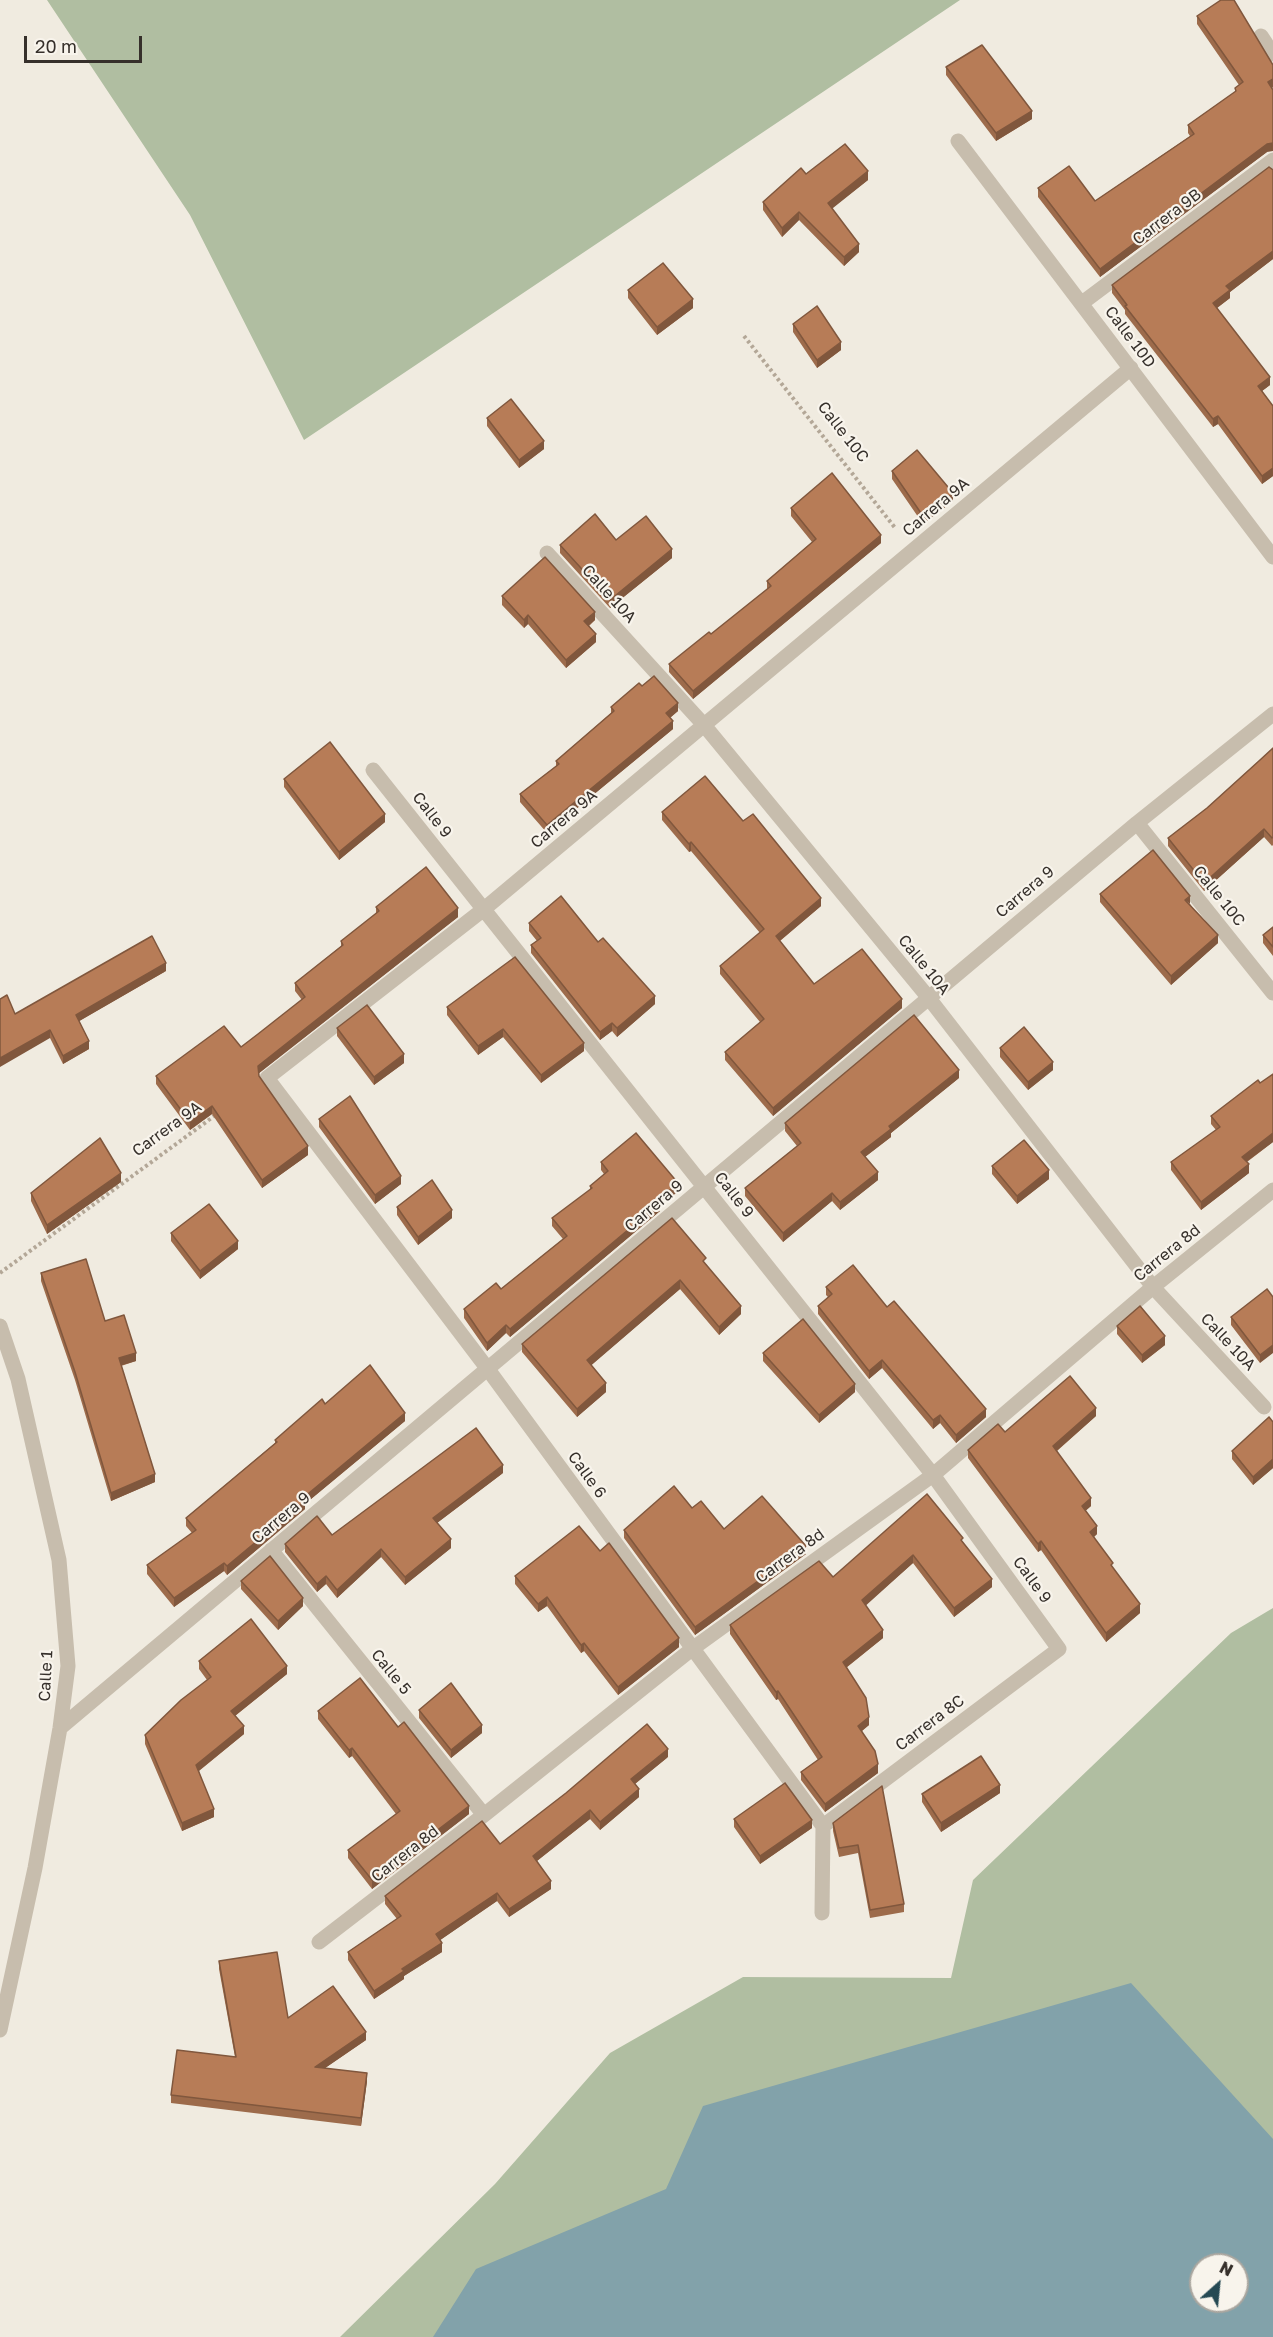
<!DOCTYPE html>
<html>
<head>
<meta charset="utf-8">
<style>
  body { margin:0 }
  #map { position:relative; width:1273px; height:2337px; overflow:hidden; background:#f0ebe0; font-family:"Golos Text",sans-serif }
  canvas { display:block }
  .north { position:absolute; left:1189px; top:2253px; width:60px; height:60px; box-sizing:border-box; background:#f8f4ec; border:2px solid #aaa69f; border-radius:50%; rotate:27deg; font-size:16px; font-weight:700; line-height:24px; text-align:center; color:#36302b }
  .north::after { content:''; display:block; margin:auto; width:21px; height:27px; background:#254953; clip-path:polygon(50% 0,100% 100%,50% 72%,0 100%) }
  .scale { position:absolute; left:24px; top:36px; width:118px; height:27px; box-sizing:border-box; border:3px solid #36302b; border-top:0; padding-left:8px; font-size:18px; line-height:21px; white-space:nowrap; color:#36302b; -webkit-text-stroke:4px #f8f4ec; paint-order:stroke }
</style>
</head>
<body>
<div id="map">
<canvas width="1273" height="2337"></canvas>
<div class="north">N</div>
<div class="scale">20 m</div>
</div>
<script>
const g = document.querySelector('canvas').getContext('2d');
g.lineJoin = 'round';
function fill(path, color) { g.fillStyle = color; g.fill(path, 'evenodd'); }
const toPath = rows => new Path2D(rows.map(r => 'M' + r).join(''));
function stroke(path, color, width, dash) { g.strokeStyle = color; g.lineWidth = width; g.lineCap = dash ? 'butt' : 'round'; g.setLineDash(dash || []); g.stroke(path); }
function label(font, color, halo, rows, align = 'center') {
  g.font = font + ' "Golos Text",sans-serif'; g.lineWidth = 4.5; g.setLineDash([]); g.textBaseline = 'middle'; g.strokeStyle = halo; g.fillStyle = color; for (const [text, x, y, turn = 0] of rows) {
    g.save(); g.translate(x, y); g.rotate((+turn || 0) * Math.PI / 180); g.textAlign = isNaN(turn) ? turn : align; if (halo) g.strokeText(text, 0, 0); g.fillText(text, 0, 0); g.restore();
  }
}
const green = toPath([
  [47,0,960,0,304,440,190,215],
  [1273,1608,1273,2337,340,2337,495,2184,610,2053,743,1977,951,1978,973,1880,1231,1633],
  [1201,2265,1237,2265,1237,2301,1201,2301]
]);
const water = toPath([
  [1131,1983,1273,2139,1273,2337,433,2337,476,2269,666,2189,703,2106],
  [1201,2265,1237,2265,1237,2301,1201,2301]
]);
const path = toPath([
  [744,336,896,529],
  [0,1273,217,1114]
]);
const street = toPath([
  [1261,36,1273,54],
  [958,141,1273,557],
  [1082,303,1273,160],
  [547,553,704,725,928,997,1153,1287,1264,1407],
  [373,770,933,1475,1059,1649,823,1826],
  [1137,823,1273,993],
  [0,1326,18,1379,59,1560,68,1666,60,1728,35,1868,0,2030],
  [271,1550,484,1815],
  [60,1728,1137,823,1273,714],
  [822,1913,823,1826,487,1368,267,1078,484,909,1131,368],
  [319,1942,484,1815,692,1649,933,1475,1153,1287,1273,1190]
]);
const wall = toPath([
  [1197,16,1273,65,1273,87,1272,88,1267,152,1100,277,1038,197,1038,188,1095,201,1190,136,1188,133,1188,125,1235,92,1235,88,1239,85,1197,24],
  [946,67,1032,119,996,141,946,75],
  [1273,170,1273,259,1230,292,1230,298,1217,308,1270,385,1262,391,1273,406,1273,476,1262,484,1218,424,1213,427,1125,314,1125,310,1112,293,1112,285],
  [806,174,868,180,832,208,859,252,844,266,799,220,782,237,763,210,763,202],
  [628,290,693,308,657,335,628,298],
  [793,324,841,350,817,368,793,332],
  [487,418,544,449,519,468,487,426],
  [892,471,953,501,923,524,892,479],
  [791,508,881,543,693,699,669,672,669,664,711,634,767,589,767,581,812,542,791,516],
  [560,545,672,558,610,608,560,553],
  [502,596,595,620,589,626,596,642,566,668,528,624,524,628,502,605],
  [642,686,678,711,670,718,673,729,547,833,520,802,520,794,556,766,556,761,611,713,611,707],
  [1273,748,1273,845,1272,846,1264,837,1204,891,1168,846,1168,838,1207,808],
  [284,779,385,822,339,860,284,787],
  [662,812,743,821,821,906,780,941,814,984,902,1008,773,1116,725,1060,725,1052,760,1022,720,974,720,966,760,933,691,851,689,852,662,820],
  [1100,894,1190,904,1218,943,1171,985,1100,902],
  [376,907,458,917,259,1073,259,1076,308,1155,262,1188,212,1114,190,1130,156,1084,156,1076,241,1047,258,1034,302,1000,295,991,295,983,341,946,341,941,376,914],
  [529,923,598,942,655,1004,617,1037,612,1031,600,1040,531,953,531,945,537,941,529,931],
  [1273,927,1273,956,1263,943,1263,935],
  [166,971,79,1021,89,1049,63,1064,50,1038,15,1014],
  [447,1007,584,1051,541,1083,503,1037,478,1055,447,1015],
  [337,1028,404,1063,374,1085,337,1036],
  [1000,1048,1053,1070,1028,1090,1000,1057],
  [959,1078,891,1133,891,1137,865,1157,878,1180,840,1210,832,1201,783,1242,745,1196,745,1188,797,1146,785,1131,785,1123],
  [1260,1083,1273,1142,1247,1162,1249,1173,1201,1210,1171,1170,1171,1162,1216,1130,1211,1124,1211,1116],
  [319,1119,401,1184,375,1204,319,1127],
  [601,1162,678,1191,660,1207,660,1211,510,1337,506,1333,487,1351,464,1318,464,1309,501,1289,563,1239,552,1226,552,1218,590,1190,590,1186,604,1174,601,1170],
  [992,1166,1049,1179,1017,1204,992,1174],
  [121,1182,47,1234,31,1201,31,1193],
  [397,1207,452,1218,418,1245,397,1215],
  [171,1233,238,1249,200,1279,171,1241],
  [706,1264,741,1314,719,1335,680,1289,591,1365,606,1392,577,1417,522,1352,522,1344],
  [41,1273,105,1321,136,1361,121,1366,155,1482,111,1501,75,1380,41,1281],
  [826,1287,887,1307,986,1417,956,1443,940,1423,933,1429,882,1368,869,1379,818,1314,818,1306,828,1297,826,1295],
  [1273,1297,1260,1363,1231,1325,1231,1317],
  [1117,1326,1165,1345,1142,1363,1117,1334],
  [763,1353,855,1392,819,1423,763,1361],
  [325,1404,405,1421,305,1504,305,1509,227,1575,224,1571,174,1607,147,1574,147,1565,192,1533,186,1526,186,1518,275,1443,275,1440],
  [1096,1416,1057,1451,1091,1506,1085,1511,1097,1534,1094,1537,1140,1613,1106,1642,1041,1550,1038,1552,968,1458,968,1450,1005,1432],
  [1273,1422,1273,1468,1253,1485,1232,1459,1232,1451],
  [503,1473,437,1523,451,1548,405,1585,381,1557,337,1598,326,1584,317,1592,285,1552,285,1544,332,1535],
  [692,1508,724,1529,806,1554,695,1635,624,1538,624,1530],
  [963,1542,992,1587,954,1617,913,1563,865,1605,883,1638,846,1668,869,1725,862,1731,878,1773,825,1812,801,1780,801,1772,818,1760,778,1699,776,1700,730,1634,730,1625,833,1577],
  [515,1576,679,1647,618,1695,584,1651,581,1653,547,1606,538,1612,515,1584],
  [241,1581,303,1606,278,1630,241,1589],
  [199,1661,287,1674,235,1716,244,1734,199,1771,214,1817,182,1831,145,1744,145,1735,207,1680,199,1669],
  [419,1710,482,1733,451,1758,419,1718],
  [318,1711,398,1727,469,1814,372,1889,348,1858,348,1850,396,1814,352,1756,349,1758,318,1719],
  [668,1757,635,1784,639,1797,600,1830,590,1819,537,1861,551,1889,509,1917,497,1901,440,1940,442,1952,404,1976,404,1979,374,1999,348,1960,348,1952,397,1919,385,1904,385,1896,500,1844],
  [882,1786,904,1904,904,1912,870,1918,858,1853,839,1857,833,1831,833,1823],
  [1000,1793,941,1832,922,1802,922,1794],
  [734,1819,812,1828,760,1864,734,1827],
  [219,1961,288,2018,366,2040,325,2068,367,2081,361,2126,171,2103,171,2095,235,2057,219,1969]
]);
const shadedWall = toPath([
  [1273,79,1273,87,1268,90,1268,82],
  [1032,111,1032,119,996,141,996,133],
  [1273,143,1273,151,1267,152,1100,277,1100,269,1267,144],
  [868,171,868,180,828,212,828,203],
  [799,212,799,220,782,237,782,228],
  [859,244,859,252,844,266,844,257],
  [1273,251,1273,259,1230,292,1230,298,1213,311,1213,303,1226,286],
  [693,299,693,308,657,335,657,327],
  [841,342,841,350,817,368,817,360],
  [1270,377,1270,385,1258,394,1258,386],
  [1218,416,1218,424,1213,427,1213,419],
  [544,441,544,449,519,468,519,460],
  [1273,468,1273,476,1262,484,1262,476],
  [953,493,953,501,923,524,923,516],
  [881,535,881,543,693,699,693,691],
  [672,549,672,558,610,608,610,600],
  [595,612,595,620,584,629,584,621],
  [528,615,528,624,524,628,524,620],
  [596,634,596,642,566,668,566,660],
  [678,703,678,711,666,721,666,713],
  [673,721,673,729,547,833,547,825],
  [385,814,385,822,339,860,339,852],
  [1264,829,1264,837,1204,891,1204,883],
  [691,842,691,851,689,852,689,844],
  [1190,896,1190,904,1185,900],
  [821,898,821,906,776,944,776,936],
  [458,908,458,917,258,1074,258,1066],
  [1218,935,1218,943,1171,985,1171,976],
  [166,963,166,971,76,1023,76,1015],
  [655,996,655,1004,617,1037,617,1028],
  [902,999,902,1008,773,1116,773,1108],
  [612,1023,612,1031,600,1040,600,1032],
  [503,1029,503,1037,478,1055,478,1046],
  [50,1030,50,1038,0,1067,0,1058],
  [89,1041,89,1049,63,1064,63,1056],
  [584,1043,584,1051,541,1083,541,1075],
  [404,1054,404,1063,374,1085,374,1077],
  [1053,1062,1053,1070,1028,1090,1028,1082],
  [959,1070,959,1078,891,1133,891,1137,861,1160,861,1152,889,1126],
  [212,1106,212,1114,190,1130,190,1122],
  [1273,1133,1273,1142,1242,1165,1242,1157],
  [308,1146,308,1155,262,1188,262,1180],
  [1249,1164,1249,1173,1201,1210,1201,1202],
  [1049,1170,1049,1179,1017,1204,1017,1196],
  [878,1172,878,1180,840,1210,840,1202],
  [121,1173,121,1182,47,1234,47,1225],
  [401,1176,401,1184,375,1204,375,1195],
  [678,1183,678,1191,660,1207,660,1211,510,1337,510,1329],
  [832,1193,832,1201,783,1242,783,1233],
  [452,1210,452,1218,418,1245,418,1237],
  [238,1241,238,1249,200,1279,200,1271],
  [680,1280,680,1289,587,1369,587,1360],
  [741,1306,741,1314,719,1335,719,1327],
  [506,1325,506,1333,487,1351,487,1343],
  [1165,1336,1165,1345,1142,1363,1142,1355],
  [1273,1345,1273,1353,1260,1363,1260,1355],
  [136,1353,136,1361,119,1366,119,1358],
  [882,1360,882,1368,869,1379,869,1371],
  [606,1383,606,1392,577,1417,577,1409],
  [855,1384,855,1392,819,1423,819,1415],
  [1096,1408,1096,1416,1053,1454,1053,1446],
  [986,1409,986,1417,956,1443,956,1435],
  [405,1413,405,1421,305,1504,305,1509,227,1575,227,1566,303,1498],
  [940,1415,940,1423,933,1429,933,1420],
  [1273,1459,1273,1468,1253,1485,1253,1477],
  [503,1465,503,1473,433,1526,433,1518],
  [155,1474,155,1482,111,1501,111,1493],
  [1091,1498,1091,1506,1082,1514,1082,1506],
  [1097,1526,1097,1534,1090,1540,1090,1532],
  [451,1539,451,1548,405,1585,405,1577],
  [1041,1541,1041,1550,1038,1552,1038,1544],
  [806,1546,806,1554,695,1635,695,1627],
  [381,1549,381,1557,337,1598,337,1590],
  [913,1555,913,1563,862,1609,862,1600],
  [224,1563,224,1571,174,1607,174,1598],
  [326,1576,326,1584,317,1592,317,1584],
  [992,1579,992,1587,954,1617,954,1608],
  [547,1597,547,1606,538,1612,538,1604],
  [303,1598,303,1606,278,1630,278,1621],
  [1140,1604,1140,1613,1106,1642,1106,1633],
  [883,1630,883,1638,843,1670,843,1662],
  [679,1638,679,1647,618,1695,618,1687],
  [584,1643,584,1651,581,1653,581,1645],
  [287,1666,287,1674,231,1719,231,1711],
  [778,1691,778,1699,776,1700,776,1692],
  [869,1717,869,1725,858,1734,858,1726],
  [482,1725,482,1733,451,1758,451,1750],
  [244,1726,244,1734,196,1773,196,1765],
  [352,1748,352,1756,349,1758,349,1750],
  [668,1749,668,1757,631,1787,631,1779],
  [878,1764,878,1773,825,1812,825,1804],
  [1000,1785,1000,1793,941,1832,941,1823],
  [639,1789,639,1797,600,1830,600,1822],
  [469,1806,469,1814,372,1889,372,1880],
  [214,1809,214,1817,182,1831,182,1823],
  [590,1810,590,1819,533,1864,533,1856],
  [812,1820,812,1828,760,1864,760,1856],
  [551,1881,551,1889,509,1917,509,1909],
  [497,1893,497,1901,436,1943,436,1934],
  [442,1943,442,1952,404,1976,404,1979,374,1999,374,1991,402,1969],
  [366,2032,366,2040,315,2075,315,2067],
  [367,2073,367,2081,361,2126,361,2118]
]);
const building = toPath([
  [1221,0,1234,0,1273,65,1273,79,1268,82,1273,90,1273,143,1267,144,1100,269,1038,188,1069,166,1095,201,1194,134,1188,125,1236,91,1235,88,1243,82,1197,16,1221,0],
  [982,45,1032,111,996,133,946,67,982,45],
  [845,144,868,171,828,203,859,244,844,257,799,212,782,228,763,202,801,168,806,174,845,144],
  [1269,167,1273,170,1273,251,1226,286,1230,290,1213,303,1270,377,1258,386,1273,406,1273,468,1262,476,1218,416,1213,419,1125,306,1127,305,1112,285,1269,167],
  [663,263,693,299,657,327,628,290,663,263],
  [817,306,841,342,817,360,793,324,817,306],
  [511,399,544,441,519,460,487,418,511,399],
  [917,450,953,493,923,516,892,471,917,450],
  [832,473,881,535,693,691,669,664,709,632,711,634,771,586,767,581,816,539,791,508,832,473],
  [595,514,616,540,646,516,672,549,610,600,560,545,595,514],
  [545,557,595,612,584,621,596,634,566,660,528,615,524,620,502,596,545,557],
  [654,676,678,703,666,713,673,721,547,825,520,794,559,764,556,761,614,711,611,707,639,683,642,686,654,676],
  [330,742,385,814,339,852,284,779,330,742],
  [1273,748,1273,837,1272,838,1264,829,1204,883,1168,838,1207,808,1260,760,1273,748],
  [705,776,743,821,753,814,821,898,776,936,814,984,862,949,902,999,773,1108,725,1052,764,1019,720,966,764,929,691,842,689,844,662,812,705,776],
  [1153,850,1190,896,1185,900,1218,935,1171,976,1100,894,1153,850],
  [426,867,458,908,258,1066,259,1076,308,1146,262,1180,212,1106,190,1122,156,1076,224,1026,241,1047,258,1034,305,997,295,983,343,945,341,941,379,911,376,907,426,867],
  [561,896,598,942,603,938,655,996,617,1028,612,1023,600,1032,531,945,541,938,529,923,561,896],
  [1273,927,1273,947,1263,935,1273,927],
  [152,936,166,963,76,1015,89,1041,63,1056,50,1030,0,1058,0,999,7,995,15,1014,152,936],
  [515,957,584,1043,541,1075,503,1029,478,1046,447,1007,515,957],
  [367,1005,404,1054,374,1077,337,1028,367,1005],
  [914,1015,959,1070,889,1126,891,1129,861,1152,878,1172,840,1202,832,1193,783,1233,745,1188,801,1143,785,1123,914,1015],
  [1024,1027,1053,1062,1028,1082,1000,1048,1024,1027],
  [1273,1074,1273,1133,1242,1157,1249,1164,1201,1202,1171,1162,1220,1127,1211,1116,1258,1080,1260,1083,1273,1074],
  [350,1096,401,1176,375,1195,319,1119,350,1096],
  [636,1133,678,1183,658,1200,660,1203,510,1329,506,1325,487,1343,464,1309,496,1283,501,1289,567,1236,552,1218,592,1188,590,1186,608,1171,601,1162,636,1133],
  [100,1138,121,1173,47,1225,31,1193,100,1138],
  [1024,1140,1049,1170,1017,1196,992,1166,1024,1140],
  [432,1180,452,1210,418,1237,397,1207,432,1180],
  [209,1204,238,1241,200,1271,171,1233,209,1204],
  [672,1218,706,1258,703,1261,741,1306,719,1327,680,1280,587,1360,606,1383,577,1409,522,1344,672,1218],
  [86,1259,105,1321,124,1315,136,1353,119,1358,155,1474,111,1493,75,1372,41,1273,86,1259],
  [853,1265,887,1307,894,1301,986,1409,956,1435,940,1415,933,1420,882,1360,869,1371,818,1306,832,1294,826,1287,853,1265],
  [1267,1289,1273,1297,1273,1345,1260,1355,1231,1317,1267,1289],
  [1140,1306,1165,1336,1142,1355,1117,1326,1140,1306],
  [803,1319,855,1384,819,1415,763,1353,803,1319],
  [370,1365,405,1413,303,1498,305,1501,227,1566,224,1563,174,1598,147,1565,196,1530,186,1518,277,1442,275,1440,322,1399,325,1404,370,1365],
  [1070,1376,1096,1408,1053,1446,1091,1498,1082,1506,1097,1526,1090,1532,1113,1563,1111,1565,1140,1604,1106,1633,1041,1541,1038,1544,968,1450,998,1424,1005,1432,1070,1376],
  [1269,1417,1273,1422,1273,1459,1253,1477,1232,1451,1269,1417],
  [476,1428,503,1465,433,1518,451,1539,405,1577,381,1549,337,1590,326,1576,317,1584,285,1544,317,1516,332,1535,476,1428],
  [674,1486,692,1508,701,1501,724,1529,762,1496,806,1546,695,1627,624,1530,674,1486],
  [927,1494,963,1538,961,1540,992,1579,954,1608,913,1555,862,1600,883,1630,843,1662,866,1698,869,1717,858,1726,875,1751,878,1764,825,1804,801,1772,822,1757,778,1691,776,1692,730,1625,819,1561,833,1577,927,1494],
  [579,1526,600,1551,609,1543,679,1638,618,1687,584,1643,581,1645,547,1597,538,1604,515,1576,579,1526],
  [270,1556,303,1598,278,1621,241,1581,270,1556],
  [251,1619,287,1666,231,1711,244,1726,196,1765,214,1809,182,1823,145,1735,181,1700,211,1677,199,1661,251,1619],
  [360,1678,398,1727,404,1722,469,1806,372,1880,348,1850,400,1811,352,1748,349,1750,318,1711,360,1678],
  [451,1683,482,1725,451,1750,419,1710,451,1683],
  [647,1724,668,1749,631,1779,639,1789,600,1822,590,1810,533,1856,551,1881,509,1909,497,1893,436,1934,442,1943,402,1969,404,1971,374,1991,348,1952,401,1916,385,1896,482,1821,500,1844,566,1793,647,1724],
  [981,1756,1000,1785,941,1823,922,1794,981,1756],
  [785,1783,812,1820,760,1856,734,1819,785,1783],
  [882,1786,904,1904,870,1910,858,1845,839,1848,833,1823,882,1786],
  [277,1952,288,2018,333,1986,366,2032,315,2067,367,2073,361,2118,171,2095,177,2050,236,2057,219,1961,277,1952]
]);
const streetNames = [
  ["Carrera 9B",1167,217,-37],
  ["Calle 10D",1130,337,53],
  ["Calle 10C",843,432,52],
  ["Carrera 9A",936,507,-40],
  ["Calle 10A",609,594,48],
  ["Calle 9",432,815,52],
  ["Carrera 9A",564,819,-40],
  ["Carrera 9",1025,892,-40],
  ["Calle 10C",1219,896,51],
  ["Calle 10A",924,965,51],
  ["Carrera 9A",167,1129,-36],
  ["Calle 9",734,1195,52],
  ["Carrera 9",654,1206,-40],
  ["Carrera 8d",1167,1253,-39],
  ["Calle 10A",1228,1342,47],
  ["Calle 6",587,1475,54],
  ["Carrera 9",281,1518,-40],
  ["Carrera 8d",790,1556,-36],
  ["Calle 9",1032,1580,54],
  ["Calle 5",391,1672,51],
  ["Calle 1",46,1676,-87],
  ["Carrera 8C",930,1723,-37],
  ["Carrera 8d",405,1854,-38]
];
fill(green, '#b0bea1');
fill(water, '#82a2aa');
stroke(path, '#b3a797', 4, [3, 3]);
stroke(street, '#c7bdad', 15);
fill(wall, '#9d6b4b');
fill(shadedWall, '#80573d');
fill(building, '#b77c57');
stroke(building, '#80573d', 1.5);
label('16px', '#36302b', '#f8f4ec', streetNames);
</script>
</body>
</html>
